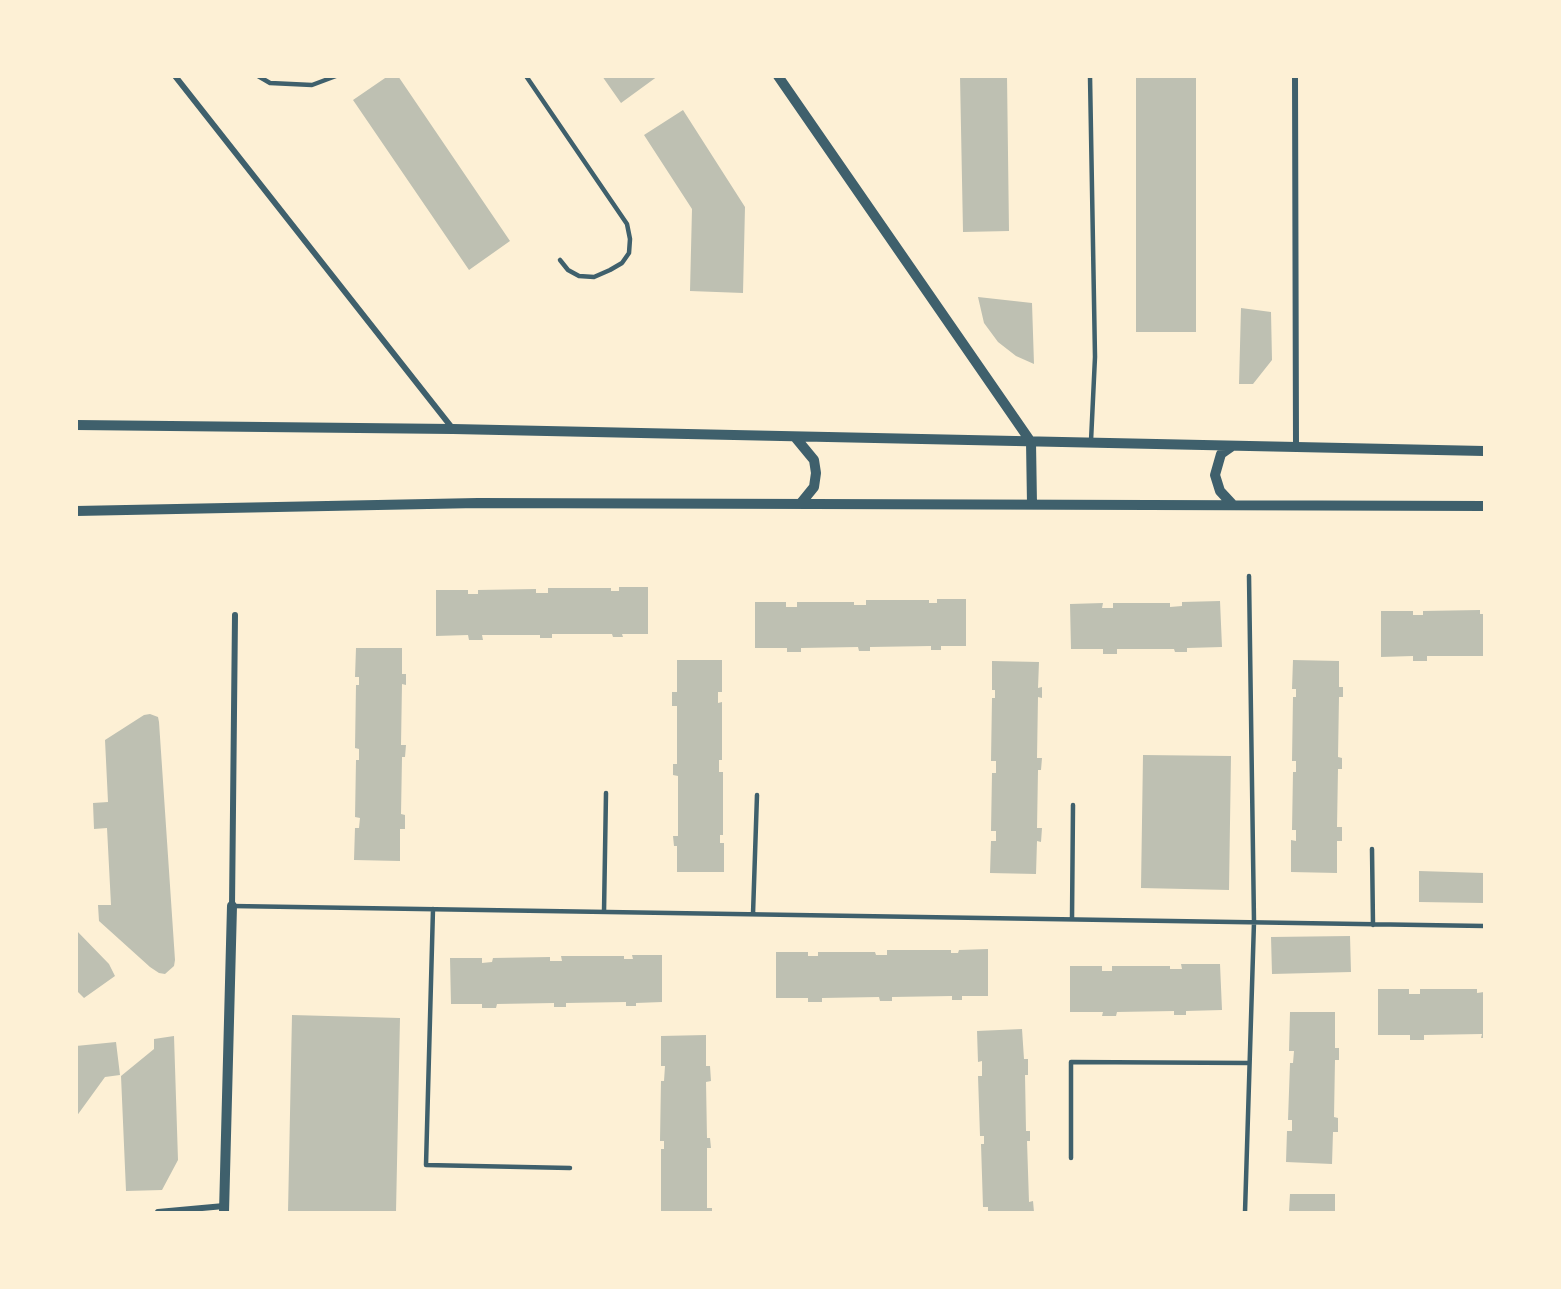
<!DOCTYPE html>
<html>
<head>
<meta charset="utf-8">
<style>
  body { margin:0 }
  #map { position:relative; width:1561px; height:1289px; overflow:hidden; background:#fdf0d5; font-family:Rubik,sans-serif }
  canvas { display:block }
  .frame { position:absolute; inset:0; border:78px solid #fdf0d5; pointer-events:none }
</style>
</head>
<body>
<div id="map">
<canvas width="1561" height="1289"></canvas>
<div class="frame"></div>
</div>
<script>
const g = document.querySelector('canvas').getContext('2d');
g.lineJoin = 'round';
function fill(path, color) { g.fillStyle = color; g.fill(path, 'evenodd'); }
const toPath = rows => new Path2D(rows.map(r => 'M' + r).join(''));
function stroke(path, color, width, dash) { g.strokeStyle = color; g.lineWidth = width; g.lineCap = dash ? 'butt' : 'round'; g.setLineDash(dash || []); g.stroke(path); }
const building = toPath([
  [388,76,398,76,510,241,469,270,353,100],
  [602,76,658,76,621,103],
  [960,76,1007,76,1009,231,963,232],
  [1136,76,1196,76,1196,332,1136,332],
  [683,110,745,207,743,293,690,291,692,209,644,135],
  [978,297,1032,303,1034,364,1016,356,998,342,984,323],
  [1241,308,1271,312,1272,360,1253,384,1239,384],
  [619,587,648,587,648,634,622,634,623,637,613,637,612,634,552,634,552,638,540,638,540,635,482,635,483,640,469,640,468,635,436,636,436,590,468,590,468,594,478,594,478,590,536,589,536,593,548,593,548,588,611,588,611,591,619,591],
  [937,599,966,599,966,646,941,646,941,650,931,650,931,646,870,647,870,651,859,651,858,647,801,648,801,652,787,652,787,648,755,648,755,602,786,602,786,607,797,607,797,602,854,602,854,605,866,605,866,600,929,600,929,603,937,603],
  [1220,601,1222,647,1187,648,1187,652,1175,652,1174,649,1117,649,1117,654,1103,654,1103,649,1071,649,1070,604,1103,603,1102,608,1113,608,1113,603,1170,603,1170,607,1182,606,1182,602],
  [1480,610,1480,614,1484,614,1484,656,1427,656,1427,661,1413,661,1413,656,1381,657,1381,611,1413,611,1413,615,1423,615,1423,611],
  [356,648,402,648,402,674,406,674,406,685,402,684,401,745,406,745,405,757,402,757,401,814,405,815,405,829,400,829,400,861,354,860,355,828,359,828,360,818,355,817,356,760,359,760,359,749,355,748,356,685,359,685,359,677,355,677],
  [677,660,722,660,722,692,718,692,718,703,722,702,722,760,719,760,719,772,723,772,723,835,720,835,720,843,724,843,724,872,677,872,677,846,674,846,673,836,678,836,678,776,673,775,673,764,677,764,677,706,672,706,672,692,677,692],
  [1293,660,1339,661,1339,687,1343,687,1343,697,1339,697,1338,757,1342,758,1342,769,1338,769,1337,827,1342,827,1342,841,1337,841,1337,873,1291,872,1291,840,1296,841,1296,830,1292,830,1293,772,1296,772,1296,761,1292,761,1293,697,1296,697,1296,689,1292,689],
  [992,661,1039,662,1038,688,1042,687,1042,698,1038,697,1037,758,1042,758,1041,770,1038,770,1037,828,1042,828,1041,842,1037,841,1036,874,990,873,991,841,996,841,996,831,991,831,992,773,996,773,996,761,991,761,992,698,995,698,995,690,992,690],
  [150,714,158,717,159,722,175,960,174,966,165,974,159,973,150,967,99,921,98,905,111,905,107,828,94,829,93,803,108,802,105,740,144,715],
  [1143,755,1231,756,1229,890,1141,888],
  [1419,871,1484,873,1484,903,1419,902],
  [76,930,109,964,115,976,84,998,76,990],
  [1350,936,1351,972,1272,974,1271,937],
  [988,949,988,996,962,996,962,1000,952,1000,952,996,892,997,892,1001,880,1001,879,997,822,998,822,1002,808,1002,808,998,776,998,776,952,808,952,808,956,818,956,818,952,875,952,876,955,887,955,887,950,951,950,951,953,958,953,959,950],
  [632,955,662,955,662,1002,636,1003,636,1006,626,1006,626,1002,566,1003,566,1007,554,1007,554,1003,497,1004,496,1008,482,1008,482,1004,451,1004,450,958,482,958,482,963,492,962,493,958,550,957,550,961,562,961,561,956,624,956,624,959,633,959],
  [1181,964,1220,964,1222,1010,1186,1011,1186,1015,1174,1015,1174,1011,1117,1012,1116,1016,1102,1016,1103,1012,1070,1012,1070,966,1102,966,1102,971,1112,971,1112,966,1170,966,1170,969,1182,969],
  [1378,989,1409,989,1409,994,1420,994,1420,989,1477,989,1477,993,1484,992,1484,1038,1481,1038,1482,1034,1424,1035,1424,1040,1410,1040,1410,1035,1378,1035],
  [1290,1012,1335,1012,1335,1048,1339,1048,1339,1060,1335,1060,1334,1117,1338,1118,1338,1132,1333,1132,1332,1164,1286,1162,1287,1131,1292,1131,1292,1120,1288,1120,1290,1063,1293,1063,1294,1051,1289,1051],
  [292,1015,400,1018,396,1212,288,1212],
  [1022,1029,1024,1059,1028,1059,1028,1075,1025,1075,1026,1131,1030,1131,1030,1141,1027,1141,1029,1202,1033,1201,1034,1212,988,1212,988,1207,983,1207,981,1144,984,1144,984,1136,980,1136,978,1076,982,1076,982,1061,978,1062,977,1031],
  [706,1035,706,1066,710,1066,711,1081,706,1082,707,1138,710,1138,711,1148,707,1148,707,1208,712,1208,712,1212,661,1212,661,1149,664,1149,664,1141,660,1141,661,1081,664,1081,665,1066,661,1066,661,1036],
  [174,1036,178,1160,162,1190,126,1191,121,1076,154,1049,154,1039],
  [116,1042,120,1075,105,1077,76,1117,76,1046],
  [1290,1194,1335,1194,1335,1212,1289,1212]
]);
const service = toPath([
  [258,76,270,83,312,85,336,76],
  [526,76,627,224,630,239,629,253,622,263,610,270,594,277,579,276,568,270,560,260],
  [1090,76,1095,357,1091,441],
  [1372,849,1373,925],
  [232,906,1484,926],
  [433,909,426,1165,570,1168],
  [604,912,606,793],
  [753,914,757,795],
  [1072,919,1073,805],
  [1071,1158,1071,1062,1249,1063],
  [1245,1212,1254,922,1249,576]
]);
const minor = toPath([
  [175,76,453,429],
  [1295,76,1296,448],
  [232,906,235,615],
  [158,1212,224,1206]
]);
const tertiary = toPath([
  [778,76,1031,442,1032,504],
  [76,425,453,429,1484,451],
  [795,437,814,460,816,473,814,487,801,503],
  [1231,447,1221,454,1215,475,1220,491,1233,505],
  [76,511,478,503,1484,506],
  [224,1212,232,906]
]);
fill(building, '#bec0b2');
stroke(service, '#3f606c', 4.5);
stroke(minor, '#3f606c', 6);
stroke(tertiary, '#3f606c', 10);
</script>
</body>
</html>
